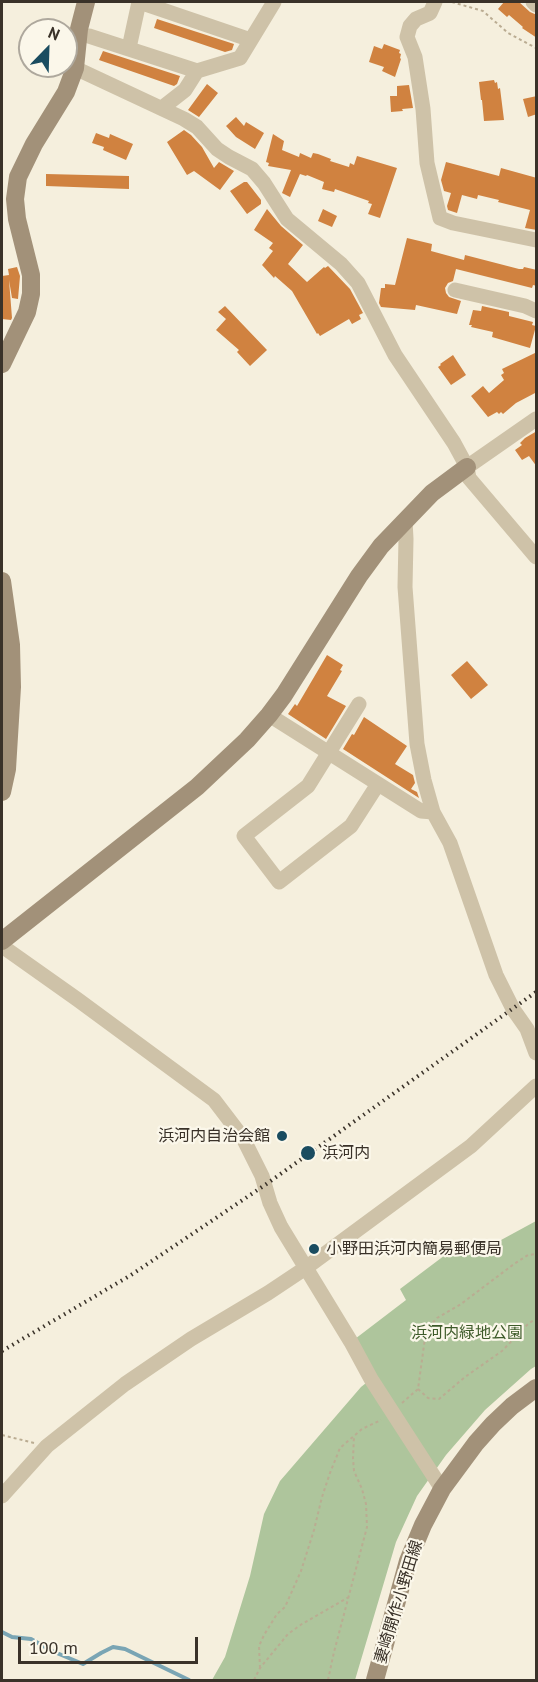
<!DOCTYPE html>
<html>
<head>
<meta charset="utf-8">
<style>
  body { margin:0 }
  #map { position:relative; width:538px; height:1682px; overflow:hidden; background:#f5efdd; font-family:"PT Sans",sans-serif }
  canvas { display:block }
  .frame { position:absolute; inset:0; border:3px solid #3a3229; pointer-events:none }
  .north { position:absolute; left:18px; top:18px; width:60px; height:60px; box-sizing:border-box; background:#fbf7ea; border:2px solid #aea89d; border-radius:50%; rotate:23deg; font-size:16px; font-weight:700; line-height:24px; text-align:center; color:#3a3229 }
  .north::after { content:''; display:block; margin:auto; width:21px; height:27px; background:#1a4c60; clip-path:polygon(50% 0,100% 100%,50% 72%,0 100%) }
  .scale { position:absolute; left:18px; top:1637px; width:180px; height:27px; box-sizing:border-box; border:3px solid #3a3229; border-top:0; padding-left:8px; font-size:18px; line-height:21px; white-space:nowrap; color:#3a3229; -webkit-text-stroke:4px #fbf7ea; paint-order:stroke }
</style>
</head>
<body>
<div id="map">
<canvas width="538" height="1682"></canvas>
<div class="frame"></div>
<div class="north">N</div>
<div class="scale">100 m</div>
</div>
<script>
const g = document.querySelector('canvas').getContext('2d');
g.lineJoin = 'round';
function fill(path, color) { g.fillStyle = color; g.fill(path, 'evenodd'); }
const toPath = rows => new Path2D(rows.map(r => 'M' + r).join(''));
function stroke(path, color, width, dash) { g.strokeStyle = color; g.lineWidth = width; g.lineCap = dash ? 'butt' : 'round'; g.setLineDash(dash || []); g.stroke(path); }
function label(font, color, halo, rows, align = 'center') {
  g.font = font + ' "PT Sans","Noto Sans JP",sans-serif'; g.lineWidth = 4.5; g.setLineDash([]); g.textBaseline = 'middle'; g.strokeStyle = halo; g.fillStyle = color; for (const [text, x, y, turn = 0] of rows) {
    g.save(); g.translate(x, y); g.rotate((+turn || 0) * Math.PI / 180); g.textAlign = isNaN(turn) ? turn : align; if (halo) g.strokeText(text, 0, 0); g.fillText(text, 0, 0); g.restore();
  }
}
const green = toPath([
  [536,1221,536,1366,531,1369,485,1410,446,1455,417,1496,396,1542,355,1680,212,1680,225,1657,250,1576,264,1514,280,1481,361,1387,371,1379,351,1342,406,1300,400,1289,465,1240,479,1252]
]);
const stream = toPath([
  [2,1632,12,1637,31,1639,52,1651,83,1664,101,1653,113,1647,125,1649,189,1680]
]);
const building = toPath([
  [504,2,519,2,530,12,537,15,537,38,522,28,523,27,509,15,507,17,498,9],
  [157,19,234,44,232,50,225,52,154,28],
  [384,44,400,50,399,53,401,54,400,58,401,59,395,77,382,71,384,67,369,62,374,46,382,49],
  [103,51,180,76,177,84,174,86,99,60],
  [494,80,495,83,497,82,498,89,500,88,504,120,484,121,482,100,481,100,479,82],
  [207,84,218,93,199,117,188,110],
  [409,85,413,108,402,109,403,111,391,112,390,96,397,96,397,86],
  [537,96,537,114,528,117,523,99],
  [236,117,244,126,246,122,264,133,255,149,236,137,226,126],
  [184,130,191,135,202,147,214,168,219,162,234,171,220,190,194,171,187,175,167,142],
  [96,133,109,138,110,134,133,144,126,160,103,150,104,147,92,143],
  [273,134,284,141,282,150,299,157,300,153,311,158,313,153,318,154,331,159,330,161,349,167,350,163,354,165,357,156,397,168,380,218,368,214,372,204,368,203,369,201,335,189,334,192,322,189,324,182,307,175,306,176,300,174,290,197,282,193,291,170,268,166,269,163,266,162],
  [446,162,499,176,501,168,537,178,537,230,525,228,530,210,498,202,499,200,478,195,477,199,462,195,457,213,448,210,447,206,451,193,444,191,441,180],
  [46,174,129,176,129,189,46,186],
  [244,182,247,182,261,200,261,204,247,214,230,191],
  [267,209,281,226,303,245,288,264,307,282,324,267,325,268,328,266,350,289,363,313,359,315,361,319,352,324,349,319,320,336,318,333,317,334,292,291,275,276,274,278,262,265,273,251,269,248,273,243,254,230],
  [323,209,337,216,332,227,318,221],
  [407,238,432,244,431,251,464,260,465,255,519,269,523,269,524,267,537,270,537,286,533,285,532,288,456,269,453,281,448,283,445,288,446,293,449,297,461,301,457,314,416,305,415,310,381,307,379,303,381,288,385,288,385,284,395,285],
  [17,267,20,276,18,299,12,298,9,280,12,318,11,320,2,319,2,276,9,275,8,269],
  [225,306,267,350,250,366,237,352,239,350,216,330,226,319,218,312],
  [482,306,509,312,509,316,533,322,532,325,536,326,530,348,492,337,493,332,471,327,472,325,469,325,473,310,481,311],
  [537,352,537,392,516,403,503,414,501,412,499,414,497,412,488,417,471,396,483,386,489,393,504,380,501,375,504,373,502,369],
  [453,355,466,375,451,385,438,367,441,365,440,364],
  [537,431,537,467,529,456,522,460,515,450,522,445,520,443,525,438],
  [327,655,343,665,340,670,342,671,327,696,346,706,326,739,288,714,295,704,297,706],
  [467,661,488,685,471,699,451,675],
  [364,717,407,746,395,764,413,775,415,783,411,789,417,792,419,798,343,749,352,734,354,735]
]);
const path = toPath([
  [452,2,483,11,508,33,536,48],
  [418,1389,428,1398,439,1399,465,1377,502,1351,529,1323,536,1319],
  [402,1403,418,1389,425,1338,431,1325,437,1318,461,1304,514,1264,528,1255,536,1254],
  [2,1435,34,1443],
  [260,1668,259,1646,264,1635,277,1614,285,1607,301,1571,314,1530,322,1497,330,1473,340,1448,362,1429,381,1420],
  [254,1680,260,1668,288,1634,302,1624,349,1597],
  [328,1680,334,1652,367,1527,366,1504,362,1489,354,1471,353,1458,354,1436]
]);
const street = toPath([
  [139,2,251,40],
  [435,2,430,13,416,19,410,26,407,37,415,57,423,109,427,163,440,218,453,223,536,240],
  [533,2,536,5],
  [89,36,197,71],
  [129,48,139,2],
  [75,68,184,119,197,127,217,149,229,157,252,169,264,183,287,219,341,264,358,283,395,355,454,443,467,467,469,478,536,557],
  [162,108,185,90,197,71,240,58,274,2],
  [455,290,525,306,536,311],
  [467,467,536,419],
  [405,521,406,539,405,587,417,744,424,780,433,812,450,843,496,975,513,1009,527,1029,536,1053],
  [359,704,308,786,244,836,279,882,351,826,378,784],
  [269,715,421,811,433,812],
  [2,946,77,999,214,1100,243,1138,262,1176,270,1203,281,1227,351,1342,371,1379,442,1489],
  [2,1496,47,1446,125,1384,191,1339,268,1293,307,1267,471,1146,536,1086]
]);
const secondary = toPath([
  [2,364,27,312,31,294,31,275,17,219,15,199,18,177,34,144,66,92,75,68,79,29,86,2],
  [2,581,11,645,12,687,7,769,2,792],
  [2,941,197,787,247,740,269,715,284,695,359,576,381,546,432,493,467,467],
  [375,1680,408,1561,423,1525,442,1489,476,1443,493,1424,512,1406,536,1388]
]);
const rail = toPath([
  [2,1351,131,1275,265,1185,536,992]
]);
const markers = [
  [282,1136,6,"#1a4c60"],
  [308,1153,8,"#1a4c60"],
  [314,1249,6,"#1a4c60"]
];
const poiNames = [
  ["浜河内自治会館",270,1136,"right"],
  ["浜河内",322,1153],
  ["小野田浜河内簡易郵便局",326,1249]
];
const parkNames = [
  ["浜河内緑地公園",467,1333]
];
const streetNames = [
  ["妻崎開作小野田線",399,1602,-73]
];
fill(green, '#aec59c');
stroke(stream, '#7aa5b4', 4);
fill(building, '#d08240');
stroke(path, '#baac92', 2, [3, 3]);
stroke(street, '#cec2a8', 15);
stroke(secondary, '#a29179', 18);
stroke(rail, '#3a3229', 4, [1.5, 4.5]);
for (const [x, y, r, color] of markers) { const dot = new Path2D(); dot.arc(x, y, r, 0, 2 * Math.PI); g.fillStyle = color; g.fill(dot); stroke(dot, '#fbf7ea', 2); }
label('16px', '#3a3229', '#fbf7ea', poiNames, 'left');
label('16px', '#3e5b2a', '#fbf7ea', parkNames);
label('16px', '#3a3229', '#fbf7ea', streetNames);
</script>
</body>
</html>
